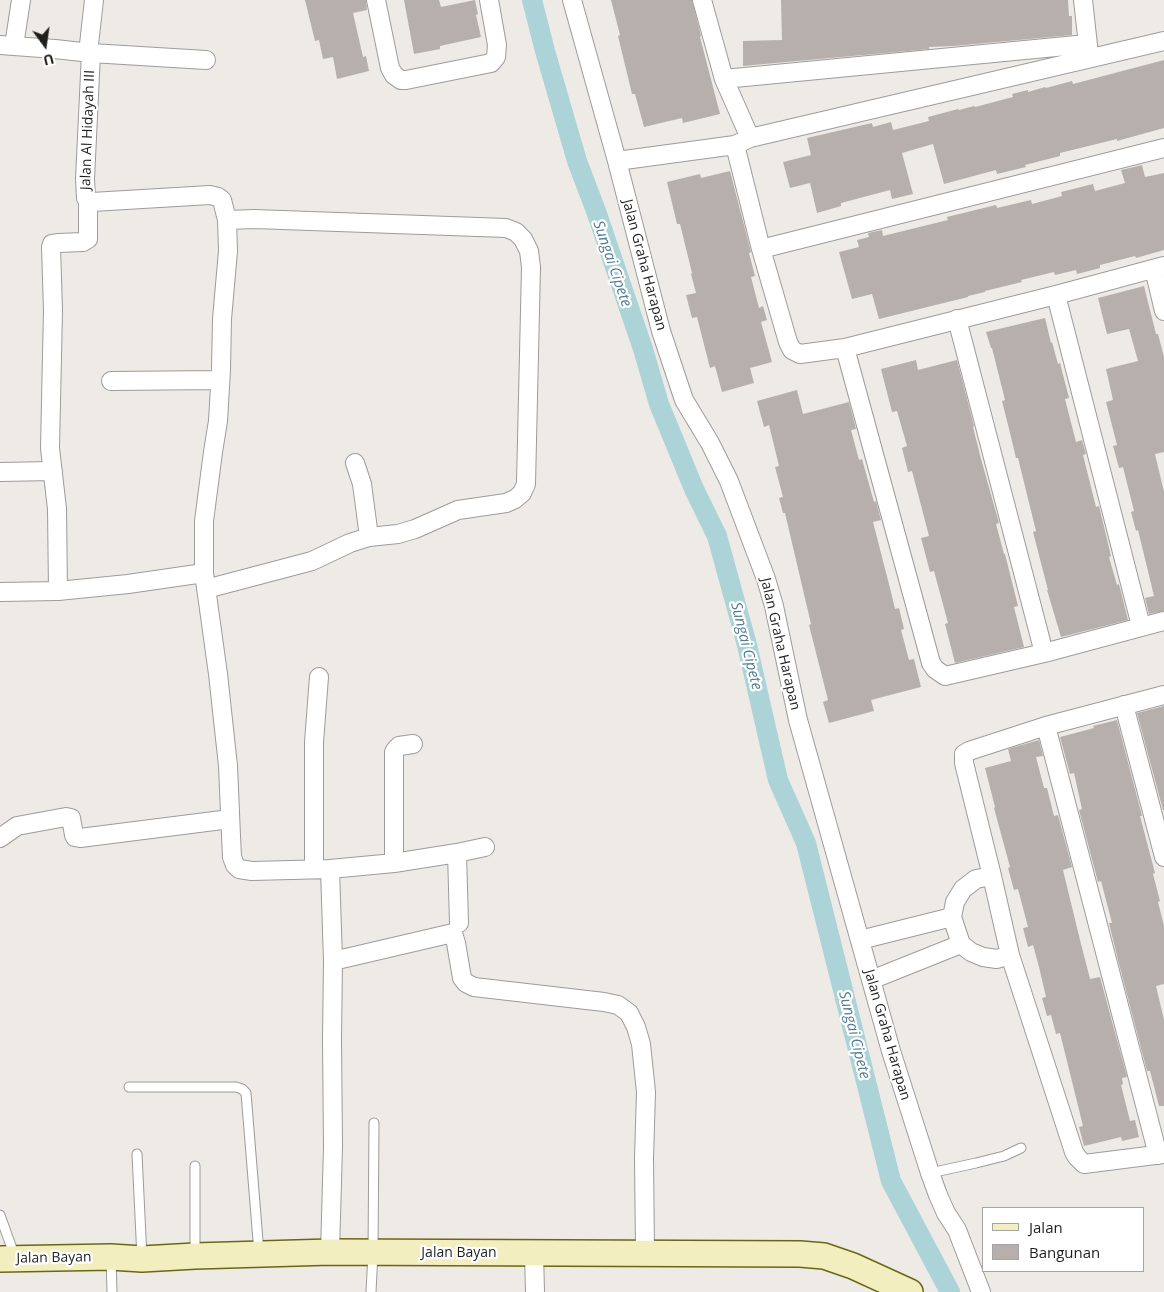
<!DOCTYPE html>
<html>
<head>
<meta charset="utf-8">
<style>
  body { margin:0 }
  #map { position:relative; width:1164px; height:1292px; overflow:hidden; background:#eeeae6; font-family:"Open Sans",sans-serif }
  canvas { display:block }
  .legend { position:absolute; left:982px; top:1207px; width:162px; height:65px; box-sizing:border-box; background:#fff; border:1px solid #a5a5a5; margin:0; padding:6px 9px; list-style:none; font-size:15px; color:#1f1f1f }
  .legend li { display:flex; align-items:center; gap:10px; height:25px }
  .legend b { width:25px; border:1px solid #a5a5a5 }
  .north { position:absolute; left:20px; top:20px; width:50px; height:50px; -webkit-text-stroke:4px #fff; paint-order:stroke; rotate:166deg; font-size:14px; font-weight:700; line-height:20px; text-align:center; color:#1f1f1f }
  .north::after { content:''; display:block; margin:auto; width:18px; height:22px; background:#1f1f1f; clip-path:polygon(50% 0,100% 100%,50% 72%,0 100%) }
</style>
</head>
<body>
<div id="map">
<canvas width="1164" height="1292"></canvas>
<ul class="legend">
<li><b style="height:6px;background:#f2eec0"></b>Jalan</li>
<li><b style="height:14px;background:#b7afac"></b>Bangunan</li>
</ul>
<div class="north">U</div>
</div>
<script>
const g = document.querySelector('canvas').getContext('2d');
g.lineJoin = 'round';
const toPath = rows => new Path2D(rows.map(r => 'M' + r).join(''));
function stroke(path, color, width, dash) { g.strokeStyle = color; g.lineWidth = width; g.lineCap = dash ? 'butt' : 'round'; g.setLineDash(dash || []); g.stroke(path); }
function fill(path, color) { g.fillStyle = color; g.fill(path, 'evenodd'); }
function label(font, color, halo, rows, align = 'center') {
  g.font = font + ' "Open Sans",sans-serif'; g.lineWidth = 4.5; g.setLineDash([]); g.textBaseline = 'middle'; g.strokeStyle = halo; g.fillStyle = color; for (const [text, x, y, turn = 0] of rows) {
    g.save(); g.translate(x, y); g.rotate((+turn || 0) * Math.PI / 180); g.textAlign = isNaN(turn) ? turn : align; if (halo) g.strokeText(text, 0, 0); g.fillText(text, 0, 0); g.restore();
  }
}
const canal = toPath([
  [532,0,545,51,577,161,596,211,643,349,659,404,694,489,717,536,747,645,778,780,806,843,891,1181,950,1292]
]);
const building = toPath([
  [305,0,366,0,367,10,353,13,363,57,366,56,369,71,337,79,333,57,323,59,319,40,315,41],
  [404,0,439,0,441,7,475,0,478,14,476,15,481,37,440,46,440,49,414,54],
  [611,0,692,0,701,36,700,37,720,114,683,123,682,118,644,127,635,94,632,94,618,36,620,35],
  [781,0,1068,0,1069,16,1072,16,1072,35,954,46,929,47,929,49,743,66,743,41,782,40],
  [1164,60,1164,128,1117,141,1117,139,1060,153,1060,156,1025,165,1026,167,997,174,996,170,944,184,933,144,902,153,913,194,892,199,890,190,841,203,841,206,817,213,810,183,790,188,783,162,811,155,807,138,872,123,873,127,891,122,893,130,929,121,928,117,958,109,959,110,974,106,975,107,1013,97,1012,94,1028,90,1028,92,1045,87,1046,88,1072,81,1073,84],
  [1142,165,1145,177,1164,173,1164,250,1136,258,1135,256,1100,265,1100,268,1077,274,1076,270,1055,275,1054,272,1021,280,1022,282,985,291,985,292,968,296,968,297,879,319,872,294,852,299,839,252,859,247,857,240,869,237,868,233,882,230,883,236,948,220,947,217,996,205,997,208,1031,200,1032,204,1062,196,1061,192,1093,184,1095,191,1125,183,1121,170],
  [730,171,751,252,749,253,755,276,751,277,759,308,763,306,767,320,761,322,772,362,750,368,754,383,722,392,715,366,710,368,697,317,692,318,686,295,696,293,691,274,692,273,680,224,677,224,667,182,700,174,701,178],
  [1144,286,1156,334,1158,334,1164,357,1164,452,1155,454,1164,492,1164,611,1149,614,1145,598,1154,596,1138,530,1136,531,1131,512,1134,511,1123,467,1119,468,1113,446,1117,445,1106,402,1113,400,1106,369,1138,361,1129,329,1107,334,1098,298],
  [1045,318,1051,343,1052,342,1058,364,1060,363,1069,398,1065,399,1076,442,1082,440,1086,454,1083,455,1096,507,1099,506,1111,556,1109,557,1117,585,1119,584,1128,620,1061,637,1047,590,1048,590,1033,532,1036,531,1018,458,1016,458,1011,437,1002,401,1005,400,992,348,991,348,986,332],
  [916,360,918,370,957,360,974,426,973,427,981,459,999,523,996,524,1004,554,1005,554,1018,606,1014,607,1024,647,955,663,945,624,948,623,934,571,930,572,921,538,929,536,912,471,908,472,902,448,907,446,897,411,892,412,881,369],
  [797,390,803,414,849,402,856,429,851,430,859,460,862,459,874,502,876,501,881,520,873,522,891,592,895,609,899,608,904,629,901,630,909,660,914,659,921,687,871,700,874,711,829,723,823,702,828,700,809,625,811,624,785,513,783,513,779,498,783,497,775,467,779,466,769,425,764,427,757,401],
  [1164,706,1164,810,1163,810,1137,713],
  [1117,720,1142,816,1140,816,1155,873,1153,874,1160,901,1158,902,1164,926,1164,984,1156,986,1164,1020,1164,1106,1159,1106,1150,1071,1147,1071,1118,960,1109,923,1112,923,1101,881,1098,882,1079,810,1082,809,1074,773,1070,774,1060,737,1094,728,1093,726],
  [1039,740,1043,756,1036,757,1044,788,1047,788,1054,816,1058,815,1072,867,1063,870,1080,940,1090,979,1100,977,1127,1077,1122,1078,1123,1084,1121,1085,1130,1121,1135,1120,1139,1137,1122,1141,1121,1137,1084,1146,1079,1127,1083,1126,1060,1033,1056,1034,1051,1015,1047,1016,1042,998,1046,997,1039,967,1033,945,1028,947,1023,928,1028,927,1018,889,1014,890,1008,868,1010,867,994,808,995,807,985,768,1011,761,1008,749]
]);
const service = toPath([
  [129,1087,236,1087,242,1089,246,1093,259,1253],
  [137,1154,142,1258],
  [930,1173,976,1163,1004,1156,1021,1148],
  [0,1215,15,1257],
  [195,1256,195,1166],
  [111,1258,112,1292],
  [371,1292,373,1253,374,1123]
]);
const minor = toPath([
  [376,0,390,68,394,75,401,80,406,80,491,63,496,57,497,45,489,0],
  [572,0,617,161,661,331,684,400,710,443,729,481,766,579,774,606,798,720,891,1051,930,1173,938,1195,946,1213,957,1230,981,1292],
  [702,0,724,79,750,138],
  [1083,0,1089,54],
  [0,45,55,49,91,53,85,179,86,198,88,200,92,202,210,195,218,197,222,200,227,220,228,251,222,319,221,370,218,421,213,452,204,521,204,573,218,674,228,766,231,836,232,857,235,865,239,869,252,871,330,869,394,863,457,853,485,847],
  [14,46,21,0],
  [88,53,94,0],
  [91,53,206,60],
  [724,79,1087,44],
  [735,145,750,138,1164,41],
  [617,161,735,145,761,249,788,342,792,350,800,354,845,348,1056,295,1164,266],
  [761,249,1164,148],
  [1154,269,1164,311],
  [1056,295,1141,626],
  [957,319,1044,653],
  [845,348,931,663,935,669,945,676,1044,653,1164,621],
  [111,381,220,380],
  [355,463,362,484,369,537],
  [0,472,53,471],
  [206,589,312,561,350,543,369,537,398,534,415,529,458,510,506,503,515,499,522,493,526,484,531,267,529,251,523,239,516,232,506,228,254,219,227,220],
  [58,591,57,509,50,448,53,310,51,247,52,244,59,243,83,242,88,239,88,200],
  [0,592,58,591,128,584,204,573],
  [1164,695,1046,726,969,751,964,754,964,763,992,876,1010,955,1074,1152,1077,1157,1084,1164,1164,1154],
  [1124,705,1164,857],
  [1046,726,1158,1155],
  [0,838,17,826,66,817,71,818,74,835,75,837,80,838,230,819],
  [457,853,459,923],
  [394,863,394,752,396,749,399,746,413,744],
  [314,869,314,742,319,677],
  [992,876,976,879,963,889,955,902,952,917,961,944,971,952,983,957,997,959,1010,955],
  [860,940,952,917],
  [333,961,453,933,456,943,462,978,466,983,474,987,604,1002,618,1005,629,1013,636,1027,641,1044,646,1092,644,1158,645,1253],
  [871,980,961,944],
  [330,1252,333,1147,332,1039,333,961,330,869],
  [534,1253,535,1292]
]);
const secondary = toPath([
  [0,1259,111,1257,142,1259,195,1256,330,1252,800,1254,824,1256,853,1266,910,1292]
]);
const streetNames = [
  ["Jalan Al Hidayah III",88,130,-88],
  ["Jalan Graha Harapan",644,265,75],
  ["Jalan Graha Harapan",780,644,77],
  ["Jalan Graha Harapan",887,1035,74],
  ["Jalan Bayan",459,1253],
  ["Jalan Bayan",54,1258,-1]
];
const waterNames = [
  ["Sungai Cipete",612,264,71],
  ["Sungai Cipete",746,646,76],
  ["Sungai Cipete",854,1035,76]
];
stroke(canal, '#acd3d7', 20);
fill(building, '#b7afac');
stroke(service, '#9c9c9c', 11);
stroke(minor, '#9c9c9c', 20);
stroke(secondary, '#6a6712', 28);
stroke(service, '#fff', 9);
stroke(minor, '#fff', 18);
stroke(secondary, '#f2eec0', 25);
label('14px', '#1f1f1f', '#fff', streetNames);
label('italic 15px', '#4f7b94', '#fff', waterNames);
</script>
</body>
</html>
